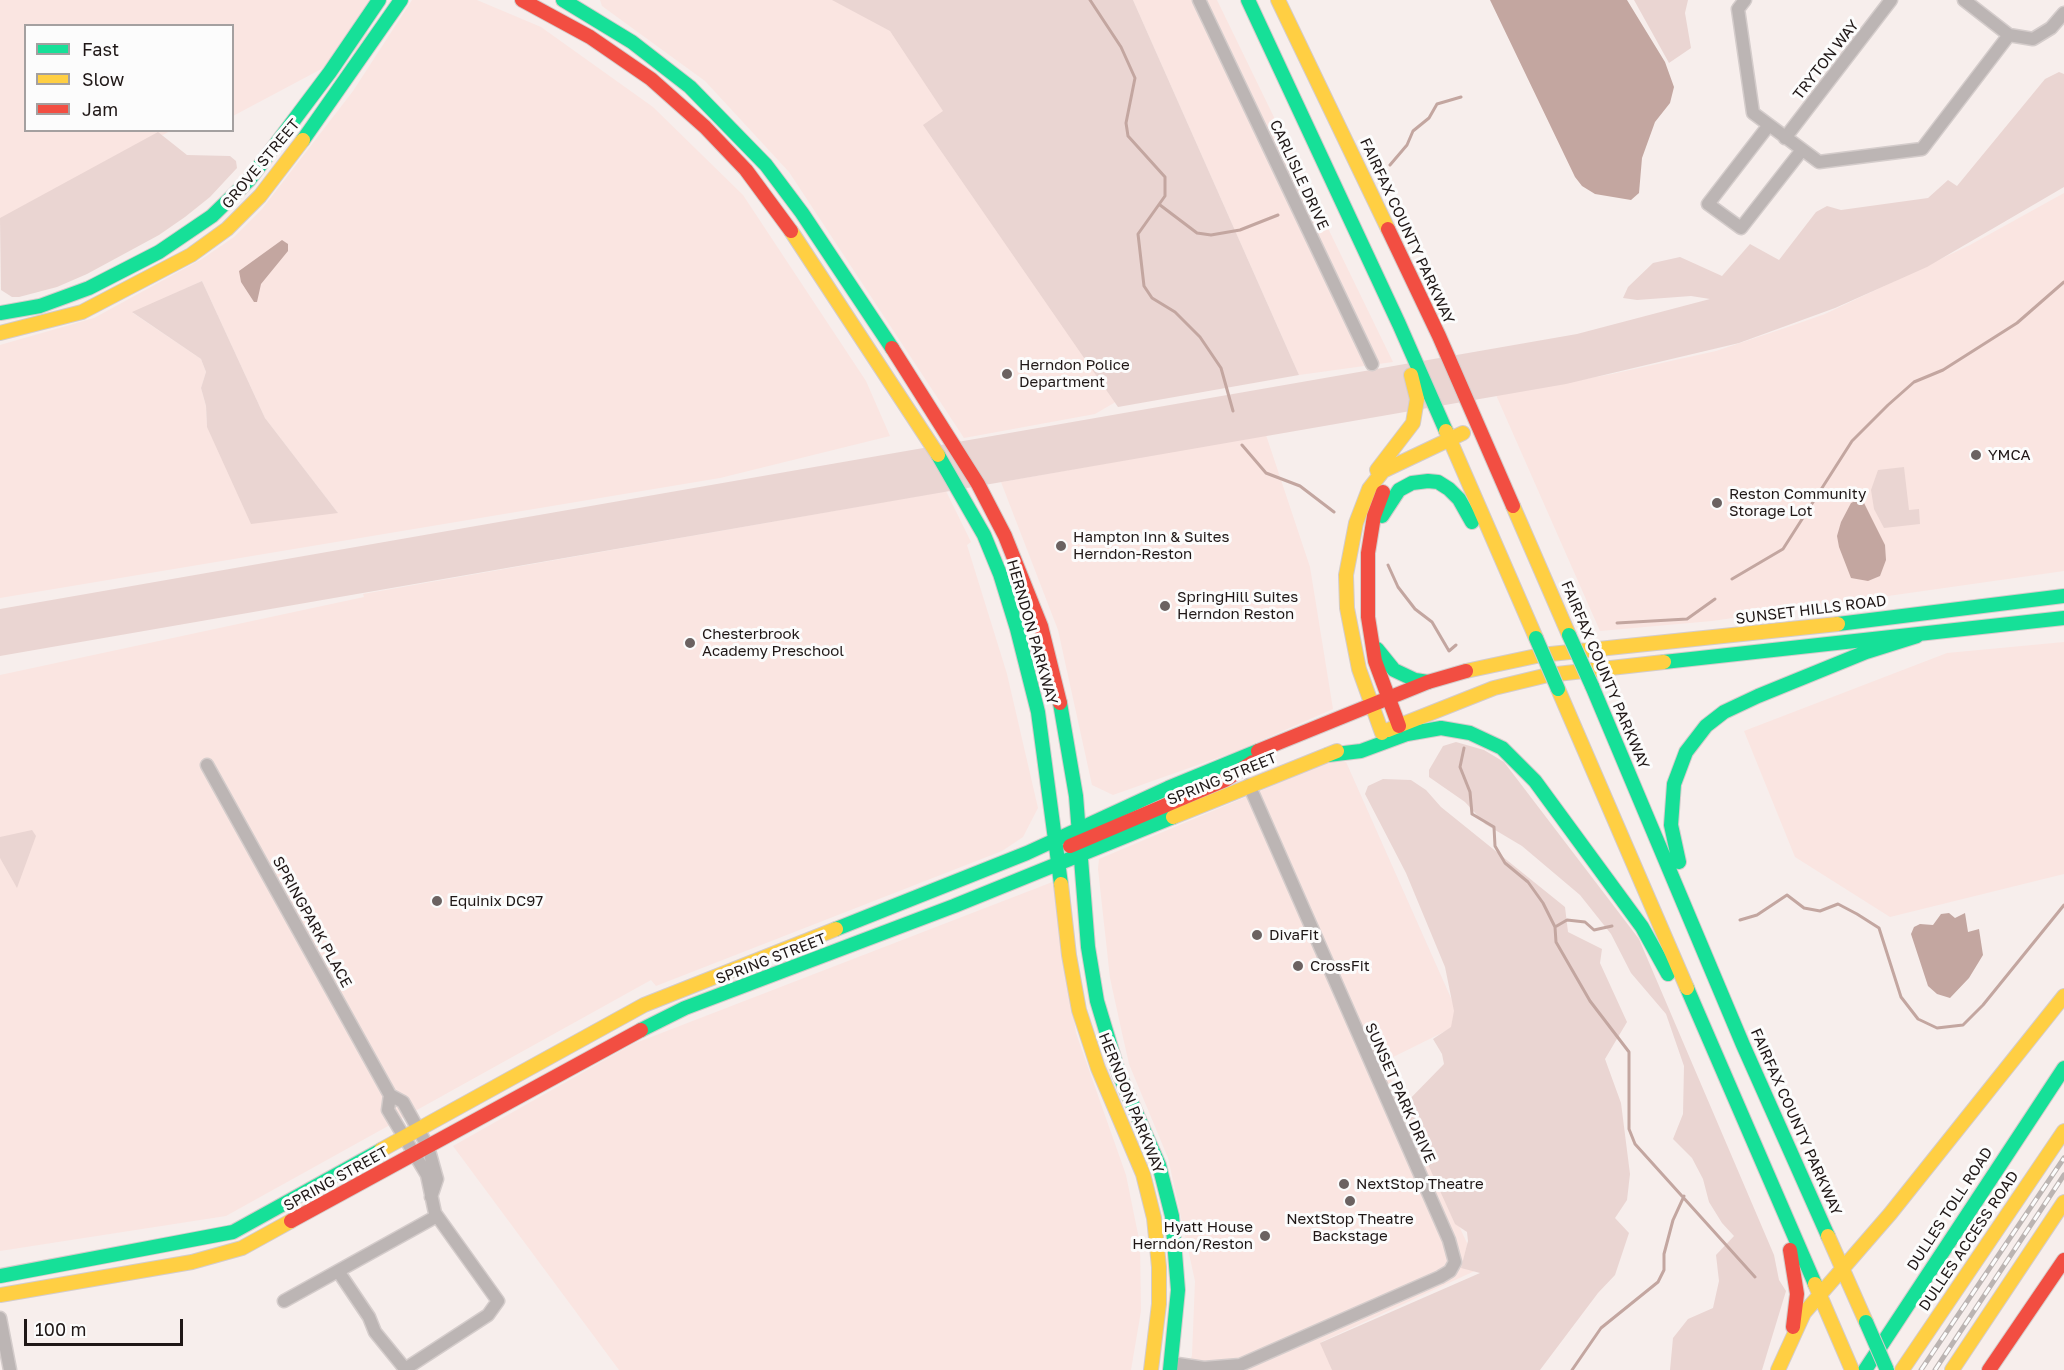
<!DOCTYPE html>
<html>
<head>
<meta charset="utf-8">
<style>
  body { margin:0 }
  #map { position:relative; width:2064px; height:1370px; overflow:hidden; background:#f7eeec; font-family:"Golos Text",sans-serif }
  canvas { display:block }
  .legend { position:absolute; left:24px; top:24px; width:210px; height:108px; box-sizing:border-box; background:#fcfcfc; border:2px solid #a4a0a0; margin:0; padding:8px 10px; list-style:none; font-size:18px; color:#1f1716 }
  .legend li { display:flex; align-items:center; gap:12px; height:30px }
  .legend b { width:30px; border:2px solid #a4a0a0 }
  .scale { position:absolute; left:24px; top:1319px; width:159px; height:27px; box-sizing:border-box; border:3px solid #1f1716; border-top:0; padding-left:8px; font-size:18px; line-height:21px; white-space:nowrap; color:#1f1716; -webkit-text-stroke:4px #fcfcfc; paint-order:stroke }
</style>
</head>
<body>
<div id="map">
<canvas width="2064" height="1370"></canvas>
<ul class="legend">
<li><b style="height:8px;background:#16e098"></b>Fast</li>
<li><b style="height:8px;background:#ffcf43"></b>Slow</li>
<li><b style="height:8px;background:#f24e42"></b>Jam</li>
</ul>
<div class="scale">100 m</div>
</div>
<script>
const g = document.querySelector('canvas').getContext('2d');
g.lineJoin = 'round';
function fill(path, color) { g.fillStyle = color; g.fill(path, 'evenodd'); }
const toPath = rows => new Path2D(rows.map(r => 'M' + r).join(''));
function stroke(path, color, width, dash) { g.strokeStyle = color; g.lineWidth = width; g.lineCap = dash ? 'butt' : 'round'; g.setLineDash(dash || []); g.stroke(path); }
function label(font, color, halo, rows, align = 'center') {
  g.font = font + ' "Golos Text",sans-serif'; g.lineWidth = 6; g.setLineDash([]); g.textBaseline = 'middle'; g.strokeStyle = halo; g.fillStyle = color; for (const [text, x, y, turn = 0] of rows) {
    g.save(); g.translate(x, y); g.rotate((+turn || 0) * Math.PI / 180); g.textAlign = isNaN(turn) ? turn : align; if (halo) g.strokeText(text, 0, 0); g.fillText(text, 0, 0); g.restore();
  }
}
const built = toPath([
  [0,0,372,0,358,21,374,41,233,116,232,26,26,26,26,130,170,131,0,225],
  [412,0,477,0,541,27,653,107,743,195,866,381,890,436,720,478,0,598,0,345,94,318,202,259,234,237,262,209,353,91],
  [202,281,265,418,338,513,207,427,206,406,201,388,206,372,201,359,133,313],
  [600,0,847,0,900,33,1138,389,1095,414,964,438,789,172,705,81,602,6],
  [1133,0,1217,0,1393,362,1299,375],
  [2064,193,2064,571,1712,621,1600,631,1496,395,1612,374,1716,351,1788,327,1825,314,1970,245],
  [1266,435,1310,567,1333,709,1237,751,1113,795,1092,785,1058,630,1001,482],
  [946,491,971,542,967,545,1007,674,1038,808,1023,837,1002,851,656,986,651,980,226,1216,0,1251,0,675,364,597,363,594],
  [2064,642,2064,874,1890,917,1795,857,1744,731,1947,653],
  [1331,761,1346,762,1462,1023,1383,1062,1479,1269,1321,1342,1333,1370,1188,1370,1192,1355,1195,1281,1168,1158,1129,1064,1122,1033,1110,978,1098,869,1099,859],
  [1055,881,1076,1033,1126,1175,1140,1244,1141,1311,1131,1370,619,1370,453,1146,633,1044]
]);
const green = toPath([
  [832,0,1133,0,1299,375,1118,407,923,125,943,111,890,31],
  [1634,0,1688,0,1685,13,1691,48,1669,63],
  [2059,72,2064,74,2064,187,1927,267,1835,308,1739,343,1566,384,0,656,0,609,1577,334,1710,299,1691,296,1637,300,1623,298,1628,287,1653,263,1680,257,1722,276,1750,244,1779,260,1816,212,1827,206,1841,210,1928,198,1948,180,1957,186,2045,79],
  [158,132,187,155,230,156,236,161,237,168,210,197,185,217,159,235,87,274,57,287,19,297,12,297,1,290,0,218],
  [202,281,265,418,338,513,251,524,207,427,206,406,201,388,206,372,201,359,132,312],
  [1904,467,1909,510,1919,509,1920,524,1884,528,1874,509,1871,490,1878,470],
  [1456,742,1484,750,1504,762,1639,939,1774,1255,1779,1280,1786,1291,1762,1370,1670,1370,1673,1338,1688,1319,1713,1308,1719,1281,1716,1255,1734,1236,1722,1223,1709,1202,1703,1179,1692,1158,1673,1139,1683,1114,1684,1066,1666,1014,1631,973,1611,934,1580,895,1522,846,1485,824,1465,802,1429,777,1429,770,1443,746],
  [1383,779,1411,780,1426,790,1441,807,1565,907,1568,932,1602,949,1600,963,1627,1022,1605,1059,1621,1103,1630,1174,1627,1200,1615,1218,1629,1233,1615,1275,1598,1293,1540,1370,1332,1370,1320,1343,1480,1273,1461,1268,1468,1241,1467,1232,1455,1224,1402,1107,1444,1064,1442,1054,1433,1039,1451,1027,1454,1011,1445,967,1406,873,1365,794,1368,786],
  [32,830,36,836,17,888,0,858,0,837]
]);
const water = toPath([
  [1490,0,1627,0,1665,62,1674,87,1670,103,1655,122,1642,158,1639,193,1631,200,1595,194,1582,186,1575,177],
  [282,240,288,244,288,251,261,284,257,302,254,302,241,282,239,271],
  [1857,500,1863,501,1885,545,1886,560,1880,576,1868,581,1851,578,1839,547,1837,536,1841,522,1851,503],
  [1949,913,1955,918,1965,913,1968,932,1979,929,1983,955,1969,978,1950,998,1937,994,1928,986,1911,934,1914,927,1920,924,1933,925,1941,914]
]);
const stream = toPath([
  [1090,0,1121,47,1135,78,1126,123,1128,136,1165,177,1165,196,1138,234,1144,286,1152,298,1175,312,1200,337,1221,368,1233,411],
  [1390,165,1407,145,1413,131,1429,118,1437,104,1461,97],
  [1160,205,1197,233,1211,235,1240,230,1278,215],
  [1242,445,1266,473,1300,486,1334,512],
  [1388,565,1398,587,1415,609,1432,622,1449,651,1456,645],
  [1732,579,1783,549,1852,441,1888,405,1914,382,1943,370,2017,323,2064,282],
  [1617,623,1687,619,1715,599],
  [1464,748,1460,767,1470,792,1472,814,1494,827,1495,846,1505,863,1528,882,1543,903,1555,927,1556,942,1590,1001,1629,1052,1629,1129,1635,1144,1755,1277],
  [1740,920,1757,915,1787,895,1804,908,1820,911,1838,904,1857,914,1879,928,1901,997,1918,1019,1937,1028,1963,1025,1983,1005,2064,905],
  [1555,927,1567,920,1585,922,1594,930,1612,926],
  [1572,1370,1601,1328,1658,1282,1664,1270,1664,1254,1673,1220,1684,1196]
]);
const street = toPath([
  [1199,0,1372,364],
  [1745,0,1738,9,1753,113,1819,162,1922,149,2009,35],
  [1964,0,2009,35,2033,39,2051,28,2064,13],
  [1769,125,1708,204,1741,228,1802,150],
  [1785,138,1891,0],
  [207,765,390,1095,403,1102,428,1147,437,1179,431,1197],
  [390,1095,388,1110,427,1175,435,1213,498,1301,488,1315,405,1369],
  [338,1271,369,1317,375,1332,406,1370],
  [284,1301,437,1216],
  [0,1318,10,1370],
  [1171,1363,1204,1368,1240,1365,1440,1277,1450,1271,1455,1262,1449,1240,1249,785]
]);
const fast = toPath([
  [563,0,632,42,690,87,766,165,802,213,892,348],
  [1248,0,1399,324,1446,431],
  [303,140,401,0],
  [0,313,40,306,89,288,159,252,212,216,249,180,330,72,379,0],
  [938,455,984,535,1000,574,1017,629,1038,712,1061,884],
  [1382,516,1399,490,1412,483,1428,481,1438,482,1449,489,1459,499,1472,522],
  [1838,624,2064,596],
  [1377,649,1394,670,1415,680,1428,682],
  [1664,662,2064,618],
  [1592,686,1743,1045,1828,1236],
  [1060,703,1076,796,1088,947,1097,1001,1119,1074,1159,1165,1172,1216,1178,1290,1170,1370],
  [1328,755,1361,751,1407,734,1441,728,1470,733,1502,748,1535,781,1642,927,1668,974],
  [1679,862,1671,825,1674,784,1686,752,1706,726,1724,712,1758,696,1866,652,1917,636],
  [836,929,1027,853,1168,788,1258,751],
  [1687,988,1815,1284],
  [641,1030,685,1008,954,906,1173,817],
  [0,1276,233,1232,381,1150],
  [1865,1370,2064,1068]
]);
const slow = toPath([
  [1278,0,1388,229],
  [791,231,938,455],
  [0,333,82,312,191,255,227,229,260,196,303,140],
  [1446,431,1536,638],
  [1377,470,1413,423,1417,399,1411,375],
  [1513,506,1569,635],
  [1466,671,1541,655,1838,624],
  [1558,689,1687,988],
  [1388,730,1494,688,1548,675,1664,662],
  [1382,733,1359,669,1347,608,1346,575,1356,523,1369,489,1383,471,1463,433],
  [1173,817,1337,751],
  [1061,884,1069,955,1079,1010,1098,1068,1143,1174,1154,1218,1159,1267,1159,1304,1151,1370],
  [381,1150,644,1005,836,929],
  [1828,1236,1866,1322],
  [1815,1284,1852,1370],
  [0,1295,192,1262,242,1248,291,1221],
  [1778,1370,1804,1313,1890,1214,2064,996],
  [1902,1370,2064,1131],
  [1952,1370,2064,1202]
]);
const jam = toPath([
  [522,0,590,37,651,79,705,127,746,170,791,231],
  [1388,229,1439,336,1513,506],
  [892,348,978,484,1005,536,1041,626,1060,703],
  [1383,492,1374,516,1368,553,1368,617,1375,661,1399,726],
  [1258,751,1428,682,1466,671],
  [1070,846,1225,780,1253,762],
  [291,1221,641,1030],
  [1790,1250,1797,1294,1793,1327],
  [1989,1370,2064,1260]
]);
const rail = toPath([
  [1921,1370,2064,1158],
  [1935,1370,2064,1175]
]);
const fastBridge = toPath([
  [1569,635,1592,686],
  [1536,638,1558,689],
  [1866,1322,1887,1370]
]);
const markers = [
  [1007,374,6,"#6b6261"],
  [1976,455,6,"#6b6261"],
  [1717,503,6,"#6b6261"],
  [1061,546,6,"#6b6261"],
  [1165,606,6,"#6b6261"],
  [690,643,6,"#6b6261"],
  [437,901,6,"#6b6261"],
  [1257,935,6,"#6b6261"],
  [1298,966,6,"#6b6261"],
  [1344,1184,6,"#6b6261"],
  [1350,1201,6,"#6b6261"],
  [1265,1236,6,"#6b6261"]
];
const streetNames = [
  ["TRYTON WAY",1826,60,-52],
  ["GROVE STREET",261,164,-50],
  ["CARLISLE DRIVE",1299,175,65],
  ["FAIRFAX COUNTY PARKWAY",1407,231,65],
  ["SUNSET HILLS ROAD",1811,610,-7],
  ["HERNDON PARKWAY",1032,632,74],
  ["FAIRFAX COUNTY PARKWAY",1605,675,67],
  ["SPRING STREET",1222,779,-22],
  ["SPRINGPARK PLACE",312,922,61],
  ["SPRING STREET",771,959,-21],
  ["SUNSET PARK DRIVE",1400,1093,66],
  ["HERNDON PARKWAY",1131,1103,68],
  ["FAIRFAX COUNTY PARKWAY",1796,1122,66],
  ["SPRING STREET",336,1179,-29],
  ["DULLES TOLL ROAD",1950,1209,-57],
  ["DULLES ACCESS ROAD",1969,1241,-56]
];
const poiNames = [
  ["Herndon Police",1019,365],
  ["Department",1019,382],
  ["YMCA",1988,455],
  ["Reston Community",1729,494],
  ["Storage Lot",1729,511],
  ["Hampton Inn & Suites",1073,537],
  ["Herndon-Reston",1073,554],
  ["SpringHill Suites",1177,597],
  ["Herndon Reston",1177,614],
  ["Chesterbrook",702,634],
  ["Academy Preschool",702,651],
  ["Equinix DC97",449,901],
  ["DivaFit",1269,935],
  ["CrossFit",1310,966],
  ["NextStop Theatre",1356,1184],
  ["NextStop Theatre",1350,1219,"center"],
  ["Backstage",1350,1236,"center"],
  ["Hyatt House",1253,1227,"right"],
  ["Herndon/Reston",1253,1244,"right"]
];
fill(built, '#fae5e1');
fill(green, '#ead5d2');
fill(water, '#c3a6a0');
stroke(stream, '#c3a6a0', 3);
stroke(street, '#d4cccb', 15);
stroke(fast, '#d4cccb', 16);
stroke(slow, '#d4cccb', 16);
stroke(jam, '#d4cccb', 16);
stroke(street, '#bcb5b4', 12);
stroke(fast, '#16e098', 14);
stroke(slow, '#ffcf43', 14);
stroke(jam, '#f24e42', 14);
stroke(rail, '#bbb4b2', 5);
stroke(rail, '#fcfcfc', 3, [9]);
stroke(fastBridge, '#d4cccb', 16, []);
stroke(fastBridge, '#16e098', 14);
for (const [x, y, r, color] of markers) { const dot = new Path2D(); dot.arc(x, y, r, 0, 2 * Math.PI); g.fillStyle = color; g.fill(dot); stroke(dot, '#fcfcfc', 2); }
label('15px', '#1f1716', '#fcfcfc', streetNames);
label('15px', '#1f1716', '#fcfcfc', poiNames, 'left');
</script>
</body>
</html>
